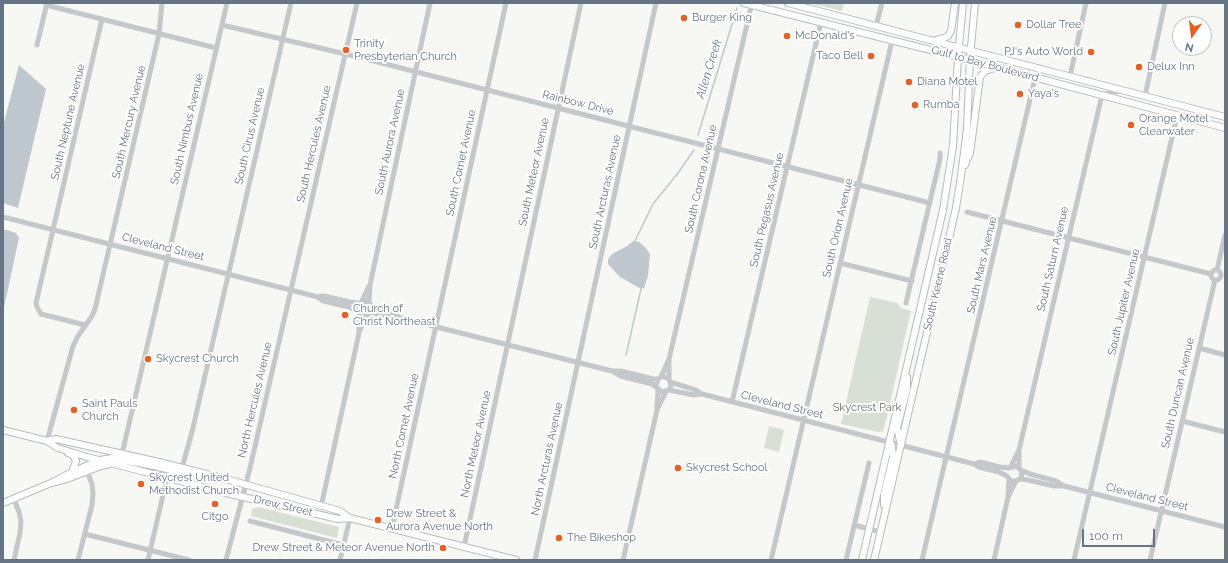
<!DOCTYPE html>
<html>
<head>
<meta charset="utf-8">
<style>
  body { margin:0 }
  #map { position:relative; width:1228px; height:563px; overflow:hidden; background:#f7f7f4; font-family:Raleway,sans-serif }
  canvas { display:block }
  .frame { position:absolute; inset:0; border:4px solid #657586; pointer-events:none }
  .north { position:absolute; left:1172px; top:16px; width:40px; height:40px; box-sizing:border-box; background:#fff; border:1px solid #c1c8cf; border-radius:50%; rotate:194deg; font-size:11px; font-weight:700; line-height:16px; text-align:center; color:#657586 }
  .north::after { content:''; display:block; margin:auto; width:14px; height:18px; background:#e95f22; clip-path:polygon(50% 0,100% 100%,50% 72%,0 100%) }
  .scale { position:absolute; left:1082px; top:529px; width:73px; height:18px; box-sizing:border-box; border:2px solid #657586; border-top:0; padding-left:5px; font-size:12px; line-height:14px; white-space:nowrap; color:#657586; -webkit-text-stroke:3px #fff; paint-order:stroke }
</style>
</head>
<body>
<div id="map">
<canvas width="1228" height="563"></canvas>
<div class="frame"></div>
<div class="north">N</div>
<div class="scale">100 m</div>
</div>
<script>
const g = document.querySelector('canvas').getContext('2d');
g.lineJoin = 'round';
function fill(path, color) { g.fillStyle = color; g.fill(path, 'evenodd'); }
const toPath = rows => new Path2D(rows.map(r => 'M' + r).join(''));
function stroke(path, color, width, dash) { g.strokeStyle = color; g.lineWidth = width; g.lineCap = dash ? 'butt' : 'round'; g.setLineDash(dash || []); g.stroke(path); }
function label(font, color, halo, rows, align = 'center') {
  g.font = font + ' Raleway,sans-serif'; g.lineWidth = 4; g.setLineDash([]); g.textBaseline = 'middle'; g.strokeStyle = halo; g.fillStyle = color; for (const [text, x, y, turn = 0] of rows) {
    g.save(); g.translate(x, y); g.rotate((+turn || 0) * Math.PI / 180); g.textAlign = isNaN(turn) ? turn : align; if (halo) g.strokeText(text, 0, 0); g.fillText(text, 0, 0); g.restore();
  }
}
const green = toPath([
  [809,3,844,3,842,11],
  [870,297,897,303,901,308,911,311,885,425,883,431,879,432,841,424],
  [769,426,784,430,779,452,764,448],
  [258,507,339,527,337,538,251,516,252,509]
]);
const water = toPath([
  [19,65,46,89,18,208,3,203,3,126],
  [3,229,16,233,19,238,3,312],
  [633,241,639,242,646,248,650,254,648,276,644,288,641,289,620,277,608,264,608,259,612,254,627,246]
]);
const stream = toPath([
  [698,135,737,8],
  [635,241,653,204,678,173,694,150],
  [626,355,641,289]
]);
const minor = toPath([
  [46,5,216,48],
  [222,25,354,56,930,203],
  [876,26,882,3],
  [37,45,47,3],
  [1070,76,1086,3],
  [1145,96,1165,3],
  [967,212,1211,274],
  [3,217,318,297,323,301,349,307,357,311],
  [840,263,912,281],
  [1217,270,1225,235],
  '1211 275a5 5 0 1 1 10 0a5 5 0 1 1-10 0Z',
  [318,297,324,296,350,302,359,303,367,301,372,306,390,313,399,317],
  [362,301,369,286],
  [369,302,370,285,430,3],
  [359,303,357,309,358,312,361,315,367,316,371,312],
  [906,303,940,159,940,153],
  [370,313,401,318,612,371,620,376,652,384,662,392,669,390,671,386,670,382],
  [85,325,41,314,37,307,36,303,102,19],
  [359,332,367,316],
  [1199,348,1225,355],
  [612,371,621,371,653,379,658,379],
  [661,377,669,359,752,3],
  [669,379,669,360],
  [656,386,658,379,661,377,665,377,669,379,670,382,696,390,702,394],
  [669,390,694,395,702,394,974,464,979,467,999,472,1007,476,1011,481,1016,481,1020,479,1022,475,1021,470],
  [732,402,821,22],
  [657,407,658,390],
  [1182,421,1225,432],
  [47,441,73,346,78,336,92,316,95,309,159,34,162,3],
  [122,454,227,3],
  [974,464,980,462,1000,467,1009,468,1016,466,1021,470,1030,474,1056,481,1064,486,1225,527],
  [1011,466,1019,450,1102,95,1113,92,1122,91],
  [182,468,192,432,291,3],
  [1019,468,1019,450],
  [1020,479,1028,480,1054,486,1064,486],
  [1008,496,1009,479],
  [14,499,19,512,21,522,20,533,14,560],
  [321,507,359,333,359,314],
  [250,521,343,545],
  [854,525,881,532],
  [392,528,506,3],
  [85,534,189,560],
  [464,547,581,3],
  [78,560,92,505,93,494,92,484,87,471],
  [148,560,167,478],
  [226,560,250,468,357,3],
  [340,560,350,518],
  [535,560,656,3],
  [623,560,657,410,666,391],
  [771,560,892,41],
  [846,560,869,463],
  [922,560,1035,78],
  [994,560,1008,497,1016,481],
  [1074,560,1177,116],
  [1150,560,1215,280]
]);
const major = toPath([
  [744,3,970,60,1225,128],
  [788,3,1225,117],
  [936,40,944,38,948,36,951,31,955,3],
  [965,165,970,153,973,131,980,77,985,71,995,68],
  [3,430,47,441,58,448,87,457,226,493,338,519,350,518],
  [47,441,56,439,159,462,226,479,340,511,350,518,516,560],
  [901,445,897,428,907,389,907,377],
  [68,453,73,455,76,461,72,472],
  [51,483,72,472,100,460,112,458,154,466,205,478,216,479],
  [3,503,51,483,67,479,101,466,110,464],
  [884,505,884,494,893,457,892,447,890,442],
  [862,560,943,210,953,146,958,57,963,3],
  [874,560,956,208,961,176,967,129,970,58,975,3]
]);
const markers = [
  [684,18,4,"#e95f22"],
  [1018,25,4,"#e95f22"],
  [787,36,4,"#e95f22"],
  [346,50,4,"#e95f22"],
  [1091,52,4,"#e95f22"],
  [871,56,4,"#e95f22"],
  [1139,67,4,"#e95f22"],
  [909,82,4,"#e95f22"],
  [1020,94,4,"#e95f22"],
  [915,105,4,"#e95f22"],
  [1131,125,4,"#e95f22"],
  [345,315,4,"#e95f22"],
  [148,359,4,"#e95f22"],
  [74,410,4,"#e95f22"],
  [678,468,4,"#e95f22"],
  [141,484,4,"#e95f22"],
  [215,504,4,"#e95f22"],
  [378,520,4,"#e95f22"],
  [559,538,4,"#e95f22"],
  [443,548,4,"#e95f22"]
];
const poiNames = [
  ["Burger King",692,18],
  ["Dollar Tree",1026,25],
  ["McDonald's",795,36],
  ["Trinity",354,44],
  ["Presbyterian Church",354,57],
  ["PJ's Auto World",1083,52,"right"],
  ["Taco Bell",863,56,"right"],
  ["Delux Inn",1147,67],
  ["Diana Motel",917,82],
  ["Yaya's",1028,94],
  ["Rumba",923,105],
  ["Orange Motel",1139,119],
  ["Clearwater",1139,132],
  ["Church of",353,309],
  ["Christ Northeast",353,322],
  ["Skycrest Church",156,359],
  ["Saint Pauls",82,404],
  ["Church",82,417],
  ["Skycrest School",686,468],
  ["Skycrest United",149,478],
  ["Methodist Church",149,491],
  ["Drew Street &",386,514],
  ["Aurora Avenue North",386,527],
  ["Citgo",215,517,"center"],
  ["The Bikeshop",567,538],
  ["Drew Street & Meteor Avenue North",435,548,"right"]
];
const streetNames = [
  ["Gulf to Bay Boulevard",985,64,15],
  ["Rainbow Drive",578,103,14],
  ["South Neptune Avenue",68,122,-77],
  ["South Mercury Avenue",129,122,-77],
  ["South Nimbus Avenue",187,129,-77],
  ["South Cirus Avenue",250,136,-77],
  ["South Aurora Avenue",390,142,-78],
  ["South Hercules Avenue",314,144,-77],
  ["South Comet Avenue",461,163,-78],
  ["South Meteor Avenue",534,172,-78],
  ["South Corona Avenue",701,179,-77],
  ["South Arcturas Avenue",605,192,-78],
  ["South Pegasus Avenue",767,210,-77],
  ["South Orion Avenue",838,228,-77],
  ["Cleveland Street",163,247,14],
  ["South Saturn Avenue",1053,259,-77],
  ["South Mars Avenue",982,265,-77],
  ["South Keene Road",938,284,-77],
  ["South Jupiter Avenue",1124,302,-77],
  ["South Duncan Avenue",1178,393,-77],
  ["North Hercules Avenue",255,400,-77],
  ["Cleveland Street",782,405,14],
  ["North Comet Avenue",404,426,-78],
  ["North Meteor Avenue",476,444,-78],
  ["North Arcturas Avenue",547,459,-78],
  ["Cleveland Street",1147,497,14],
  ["Drew Street",283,506,13]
];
const parkNames = [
  ["Skycrest Park",867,408]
];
const waterNames = [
  ["Allen Creek",709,69,-73]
];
fill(green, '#d8dfd5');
fill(water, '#bfc8ce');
stroke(stream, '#bfc8ce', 1.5);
stroke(major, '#b7bbbf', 8);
stroke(minor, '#c4c8cb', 5);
stroke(major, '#fff', 6);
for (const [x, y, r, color] of markers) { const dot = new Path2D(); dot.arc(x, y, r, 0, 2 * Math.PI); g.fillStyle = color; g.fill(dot); stroke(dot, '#fff', 1.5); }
label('11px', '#657586', '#fff', poiNames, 'left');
label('11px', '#657586', '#fff', streetNames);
label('11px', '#637860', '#fff', parkNames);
label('italic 12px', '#617782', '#fff', waterNames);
</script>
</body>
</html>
